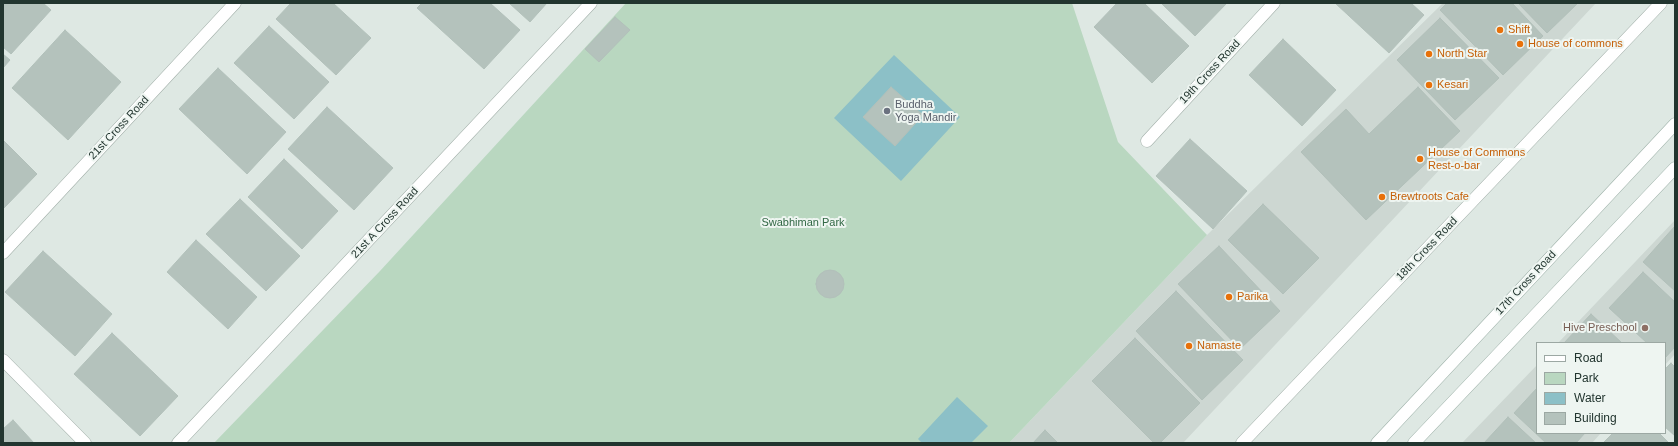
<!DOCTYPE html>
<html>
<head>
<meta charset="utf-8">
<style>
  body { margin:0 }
  #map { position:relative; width:1678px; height:446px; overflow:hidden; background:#dee8e3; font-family:Helvetica,sans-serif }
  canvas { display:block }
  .frame { position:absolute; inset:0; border:4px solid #22352f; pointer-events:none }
  .legend { position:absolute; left:1536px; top:342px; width:130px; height:92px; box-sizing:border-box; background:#eef5f1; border:1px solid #9ca8a3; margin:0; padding:5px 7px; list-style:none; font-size:12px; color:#22352f }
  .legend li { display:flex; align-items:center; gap:8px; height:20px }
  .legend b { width:20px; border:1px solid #9ca8a3 }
</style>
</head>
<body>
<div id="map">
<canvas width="1678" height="446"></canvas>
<div class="frame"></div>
<ul class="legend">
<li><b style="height:5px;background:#fff"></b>Road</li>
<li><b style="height:11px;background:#b9d7c0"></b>Park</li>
<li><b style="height:11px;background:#8cc0c7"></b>Water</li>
<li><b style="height:11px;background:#b4c2bc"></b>Building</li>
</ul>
</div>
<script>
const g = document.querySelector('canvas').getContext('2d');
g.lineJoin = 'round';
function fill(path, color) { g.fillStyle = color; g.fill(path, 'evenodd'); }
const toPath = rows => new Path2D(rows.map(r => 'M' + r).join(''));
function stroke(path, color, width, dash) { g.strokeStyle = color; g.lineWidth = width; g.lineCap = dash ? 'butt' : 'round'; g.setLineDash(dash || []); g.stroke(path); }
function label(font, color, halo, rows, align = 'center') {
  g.font = font + ' Helvetica,sans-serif'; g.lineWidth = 4; g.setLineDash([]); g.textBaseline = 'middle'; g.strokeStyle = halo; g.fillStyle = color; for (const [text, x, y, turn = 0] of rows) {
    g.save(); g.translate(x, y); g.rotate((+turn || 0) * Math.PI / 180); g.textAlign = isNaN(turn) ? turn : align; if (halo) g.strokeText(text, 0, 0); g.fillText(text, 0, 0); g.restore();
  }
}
const built = toPath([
  [1443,3,1596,3,1183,443,1009,443,1207,235],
  [1675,220,1675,354,1665,365,1665,343,1558,343],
  [1537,365,1537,433,1601,433,1592,443,1462,443]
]);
const green = toPath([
  [626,3,1072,3,1118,142,1207,235,1009,443,214,443,380,271]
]);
const water = toPath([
  [894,55,960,117,901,181,834,118],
  [957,397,988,426,971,443,922,443,918,439]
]);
const building = toPath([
  [3,3,43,3,51,10,11,54,3,47,3,3],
  [291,3,333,3,371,38,336,75,276,19,291,3],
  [422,3,490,3,520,30,484,69,417,8,422,3],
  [509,3,547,3,530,22,509,3],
  [1117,3,1144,3,1189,46,1152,83,1094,27,1117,3],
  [1161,3,1227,3,1195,36,1161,3],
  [1335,3,1411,3,1424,15,1389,53,1335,3],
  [1447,3,1512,3,1543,36,1503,75,1440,10,1447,3],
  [1518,3,1578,3,1547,33,1518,3],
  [615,17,630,30,599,62,585,49,615,17],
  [1440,18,1499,78,1455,120,1397,60,1440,18],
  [269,26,329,82,294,119,234,63,269,26],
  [65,30,121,82,68,140,12,88,65,30],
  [1283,39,1336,90,1302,126,1249,75,1283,39],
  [3,54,10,60,3,68,3,54],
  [218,68,286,132,247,174,179,109,218,68],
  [891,87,923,115,895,146,863,117,891,87],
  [1418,87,1460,131,1366,220,1301,152,1346,109,1369,134,1418,87],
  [327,107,393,168,354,210,288,149,327,107],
  [1190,139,1247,191,1213,229,1156,176,1190,139],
  [3,140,37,174,4,208,3,208,3,140],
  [284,159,338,211,302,249,248,197,284,159],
  [240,199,300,256,266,291,206,234,240,199],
  [1263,204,1319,258,1283,294,1228,240,1263,204],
  [1675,226,1675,291,1643,262,1675,226],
  [196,240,257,297,228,329,167,272,196,240],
  [1219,246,1280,311,1240,349,1178,284,1219,246],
  [43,251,112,314,75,356,5,292,43,251],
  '816 284a14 14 0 1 1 28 0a14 14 0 1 1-28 0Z',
  [1643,272,1675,302,1675,347,1665,358,1665,343,1647,343,1609,308,1643,272],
  [1176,291,1243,360,1202,400,1136,331,1176,291],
  [1591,314,1622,343,1564,343,1591,314],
  [112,333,178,396,140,436,74,374,112,333],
  [1135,338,1200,403,1160,443,1154,443,1092,381,1135,338],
  [1671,363,1675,367,1675,436,1665,427,1665,369,1671,363],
  [1537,388,1537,433,1585,433,1576,443,1546,443,1514,413,1537,388],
  [1508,417,1536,443,1484,443,1508,417],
  [13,420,34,443,3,443,3,429,13,420],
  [1045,430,1058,443,1033,443,1045,430],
  [1613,433,1659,433,1669,443,1603,443,1613,433]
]);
const street = toPath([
  [1147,141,1274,3],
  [3,253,235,3],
  [3,360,85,443],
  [178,443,591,3],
  [1242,443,1661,3]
]);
const secondary = toPath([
  [1377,443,1675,124],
  [1414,443,1675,168]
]);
const markers = [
  [1500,30,4,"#e8710a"],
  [1520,44,4,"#e8710a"],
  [1429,54,4,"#e8710a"],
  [1429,85,4,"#e8710a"],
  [887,111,4,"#6b7280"],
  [1420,159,4,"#e8710a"],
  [1382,197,4,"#e8710a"],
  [1229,297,4,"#e8710a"],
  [1645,328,4,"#8d6e63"],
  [1189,346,4,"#e8710a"]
];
const foodNames = [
  ["Shift",1508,30],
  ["House of commons",1528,44],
  ["North Star",1437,54],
  ["Kesari",1437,85],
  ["House of Commons",1428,153],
  ["Rest-o-bar",1428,166],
  ["Brewtroots Cafe",1390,197],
  ["Parika",1237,297],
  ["Namaste",1197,346]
];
const streetNames = [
  ["19th Cross Road",1210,72,-47],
  ["21st Cross Road",119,128,-47],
  ["21st A Cross Road",385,223,-47],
  ["18th Cross Road",1427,249,-46],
  ["17th Cross Road",1526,283,-47]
];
const worshipNames = [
  ["Buddha",895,105],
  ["Yoga Mandir",895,118]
];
const parkNames = [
  ["Swabhiman Park",803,223]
];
const educationNames = [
  ["Hive Preschool",1637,328]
];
fill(built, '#cdd7d2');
fill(green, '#b9d7c0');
fill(water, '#8cc0c7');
fill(building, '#b4c2bc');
stroke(building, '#b2c0ba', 1);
stroke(street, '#a2afa9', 13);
stroke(secondary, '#9fb2aa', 13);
stroke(street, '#fff', 12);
stroke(secondary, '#fff', 12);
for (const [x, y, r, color] of markers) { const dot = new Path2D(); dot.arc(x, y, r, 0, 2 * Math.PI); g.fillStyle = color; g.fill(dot); stroke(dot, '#eef5f1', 1.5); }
label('11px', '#c56008', '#eef5f1', foodNames, 'left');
label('11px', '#22352f', '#eef5f1', streetNames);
label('11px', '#5b616d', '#eef5f1', worshipNames, 'left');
label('11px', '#316744', '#eef5f1', parkNames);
label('11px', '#785e54', '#eef5f1', educationNames, 'right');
</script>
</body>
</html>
